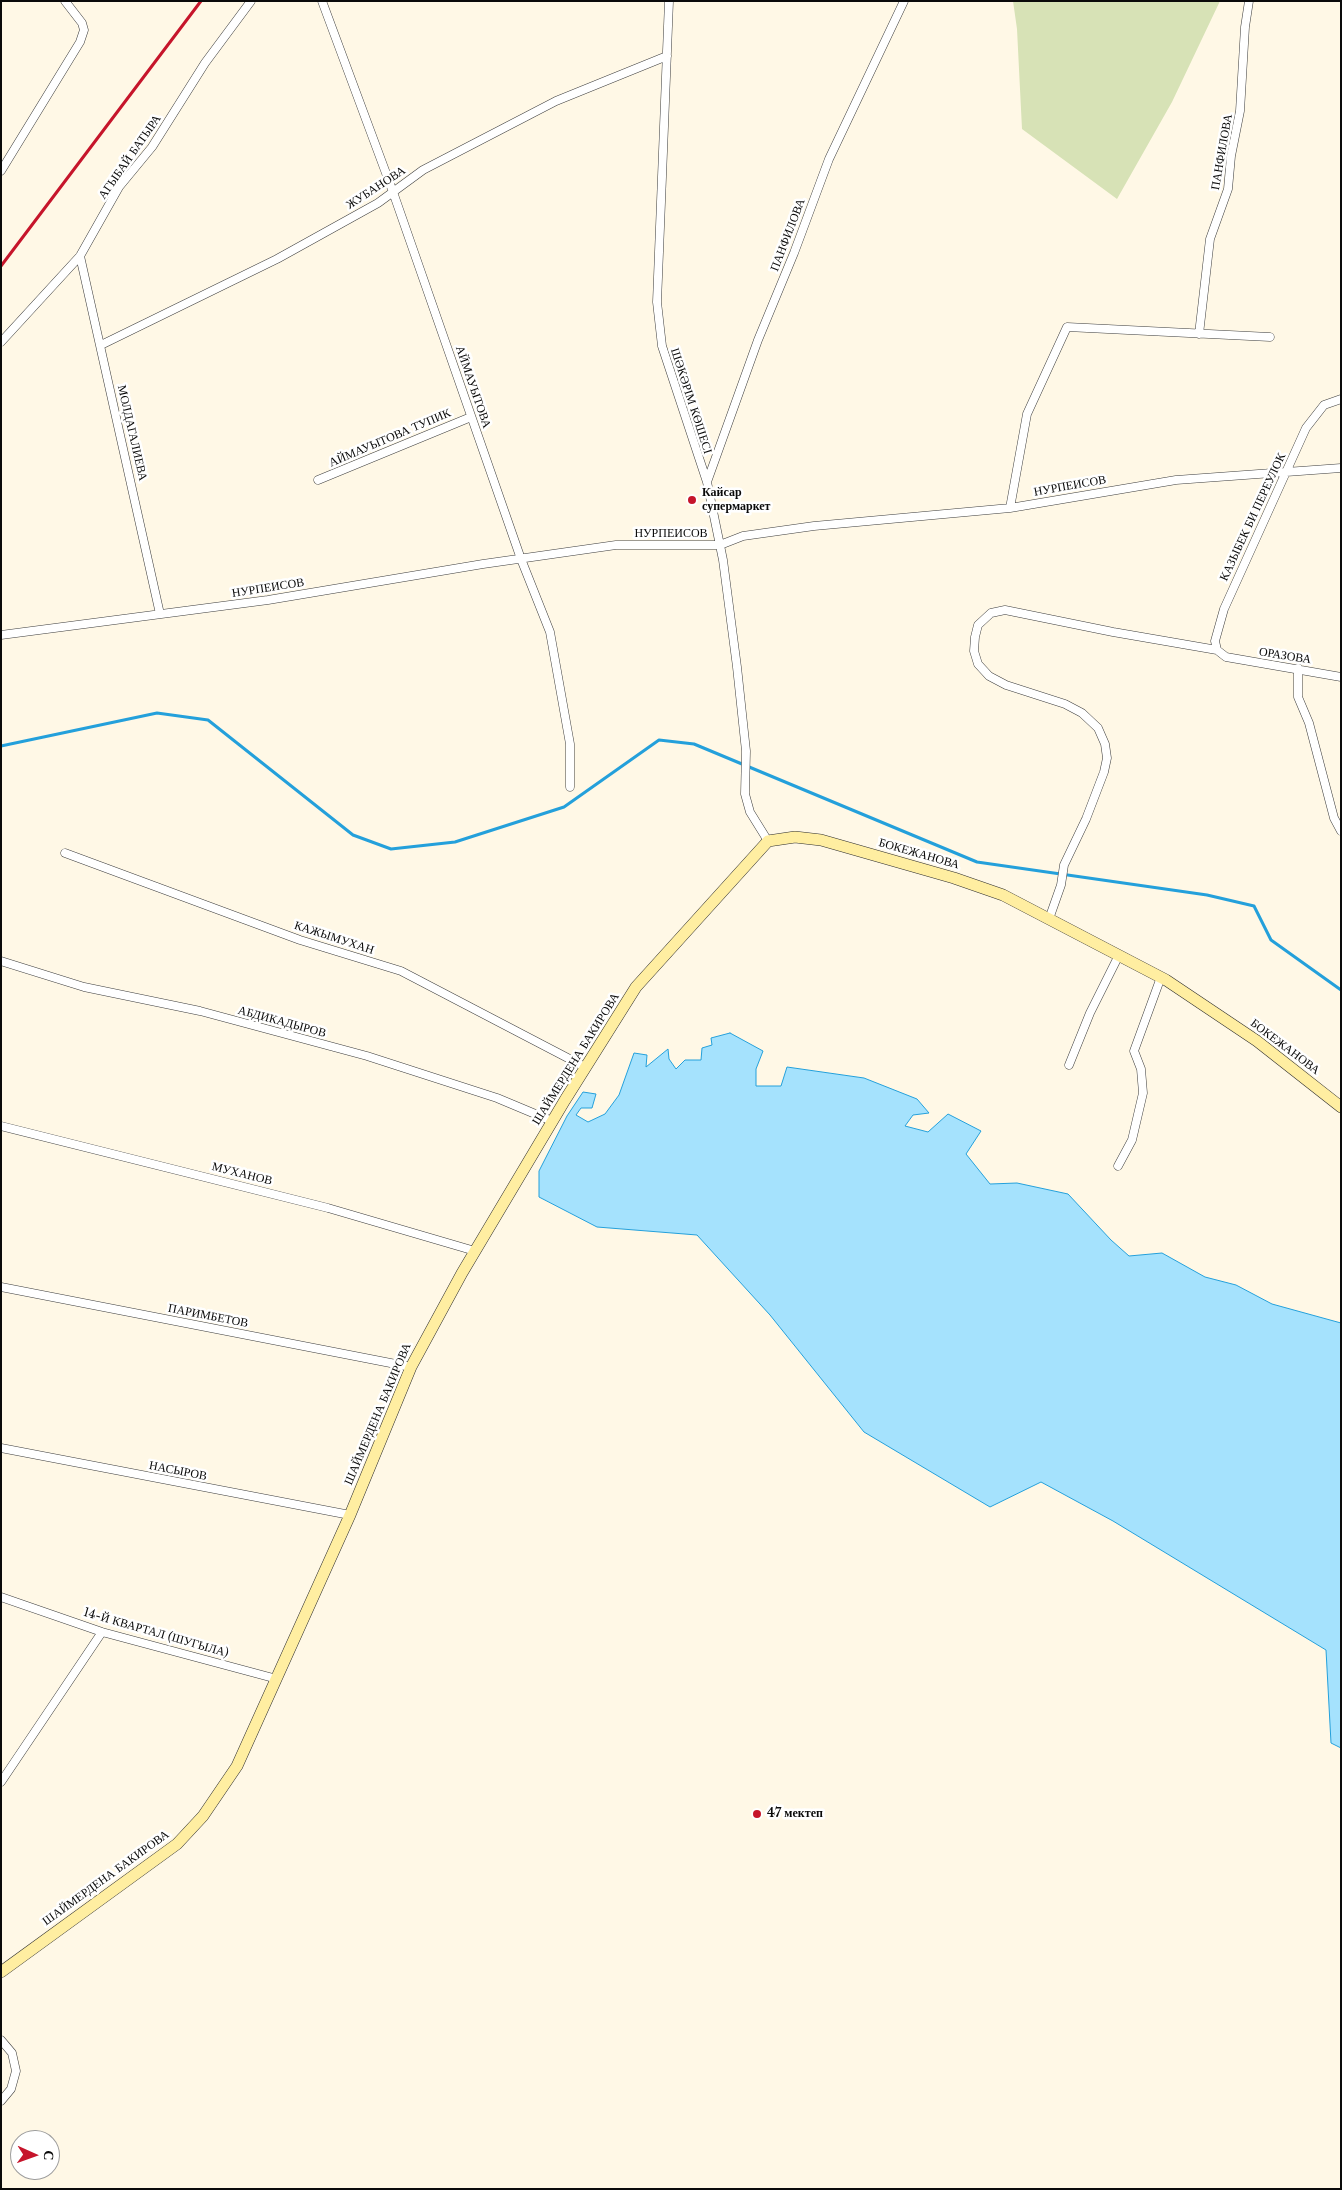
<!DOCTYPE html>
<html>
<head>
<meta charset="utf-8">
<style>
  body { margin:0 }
  #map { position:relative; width:1342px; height:2190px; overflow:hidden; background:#fff8e6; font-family:"Libre Baskerville",serif }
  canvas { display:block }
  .frame { position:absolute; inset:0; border:2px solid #0a0a0a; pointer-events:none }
  .north { position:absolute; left:10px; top:2130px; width:50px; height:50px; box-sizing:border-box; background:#fff; border:1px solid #9d9d9d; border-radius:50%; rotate:92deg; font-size:14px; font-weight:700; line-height:20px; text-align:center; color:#0a0a0a }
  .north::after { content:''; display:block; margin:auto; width:18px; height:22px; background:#c6152b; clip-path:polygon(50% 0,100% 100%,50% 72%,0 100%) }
</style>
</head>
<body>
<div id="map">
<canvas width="1342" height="2190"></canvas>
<div class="frame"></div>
<div class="north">С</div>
</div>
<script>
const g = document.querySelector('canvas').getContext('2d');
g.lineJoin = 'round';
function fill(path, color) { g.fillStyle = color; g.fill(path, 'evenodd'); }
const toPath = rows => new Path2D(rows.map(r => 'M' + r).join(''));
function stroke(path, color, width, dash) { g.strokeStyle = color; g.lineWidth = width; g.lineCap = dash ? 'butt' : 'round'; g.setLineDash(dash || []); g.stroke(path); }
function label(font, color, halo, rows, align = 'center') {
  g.font = font + ' "Libre Baskerville",serif'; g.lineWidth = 5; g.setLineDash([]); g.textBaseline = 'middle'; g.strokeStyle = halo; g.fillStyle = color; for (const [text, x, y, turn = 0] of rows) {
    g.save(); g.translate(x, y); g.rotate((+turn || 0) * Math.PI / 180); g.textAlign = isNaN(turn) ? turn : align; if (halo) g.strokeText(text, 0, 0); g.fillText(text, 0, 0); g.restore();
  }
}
const cemetery = toPath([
  [1013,1,1220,1,1172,102,1117,199,1022,129,1017,29]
]);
const water = toPath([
  [730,1033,763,1051,756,1069,756,1086,781,1086,787,1067,864,1078,917,1099,929,1113,913,1115,905,1126,928,1132,948,1114,981,1131,966,1154,990,1184,1017,1183,1068,1194,1111,1240,1129,1256,1162,1253,1205,1277,1236,1285,1272,1304,1341,1323,1341,1748,1331,1743,1326,1650,1113,1521,1041,1482,990,1507,864,1432,770,1315,697,1235,597,1227,539,1197,539,1171,567,1116,583,1092,596,1094,592,1108,581,1108,576,1115,588,1122,605,1114,619,1095,634,1053,647,1055,646,1067,668,1049,669,1059,676,1069,685,1060,701,1060,702,1048,712,1045,711,1038,730,1033]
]);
const stream = toPath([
  [1,746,157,713,208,720,353,835,391,849,455,842,564,807,659,740,694,744,977,862,1207,895,1254,906,1271,940,1341,990]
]);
const street = toPath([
  [322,1,393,192,521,559,550,632,570,744,570,787],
  [669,1,657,302,662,346,707,482,723,560,737,667,746,751,745,794,750,812,768,841],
  [1,171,80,42,84,30,82,23,65,1],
  [80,256,160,614],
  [1199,334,1210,239,1228,189,1231,156,1240,111,1245,27,1249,1],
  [1,342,80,256,119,187,152,147,205,63,251,1],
  [101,345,277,259,378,203,423,170,556,101,667,56],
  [1341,399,1324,405,1306,428,1224,609,1215,641,1217,650,1226,657,1341,677],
  [318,480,471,417],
  [707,482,758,340,794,253,829,159,904,1],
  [1010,508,1027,414,1067,327,1270,337],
  [1,635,268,600,483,564,616,545,720,545,743,536,814,526,1010,508,1176,480,1341,468],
  [1298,668,1298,697,1309,723,1334,818,1341,831],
  [65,853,300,940,401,971,585,1067],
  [1049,919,1061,885,1064,865,1086,819,1104,772,1107,758,1105,744,1098,728,1082,713,1065,704,1006,685,989,676,978,664,974,651,975,637,978,625,991,613,1005,610,1113,632,1217,650],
  [1,961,84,987,200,1011,367,1056,497,1098,552,1121],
  [1069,1065,1090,1013,1119,955],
  [1,1126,328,1208,475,1251],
  [1118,1166,1132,1140,1143,1093,1141,1069,1134,1051,1161,977],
  [1,1287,411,1367],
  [1,1448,350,1515],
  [1,1597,102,1632,277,1679],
  [1,1782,102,1632],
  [1,2040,12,2053,16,2071,11,2089,1,2101]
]);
const secondary = toPath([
  [1,1972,177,1844,203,1816,237,1766,350,1515,411,1367,462,1273,565,1100,636,987,768,841,795,837,821,840,954,878,1003,895,1166,980,1257,1041,1341,1107]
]);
const rail = toPath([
  [1,266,201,1]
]);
const markers = [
  [692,500,5,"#c6152b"],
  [757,1814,5,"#c6152b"]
];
const streetNames = [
  ["ПАНФИЛОВА",1222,152,-80],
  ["АГЫБАЙ БАТЫРА",130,157,-55],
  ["ЖУБАНОВА",376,188,-33],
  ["ПАНФИЛОВА",788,235,-69],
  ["АЙМАУЫТОВА",473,387,71],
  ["ШӘКӘРІМ КӨШЕСІ",691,401,72],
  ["МОЛДАГАЛИЕВА",132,433,77],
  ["АЙМАУЫТОВА ТУПИК",390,438,-23],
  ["НУРПЕИСОВ",1070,486,-10],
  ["КАЗЫБЕК БИ ПЕРЕУЛОК",1253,517,-65],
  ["НУРПЕИСОВ",671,534],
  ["НУРПЕИСОВ",268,588,-9],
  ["ОРАЗОВА",1285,656,9],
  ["БОКЕЖАНОВА",919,854,16],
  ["КАЖЫМУХАН",334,938,18],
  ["АБДИКАДЫРОВ",282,1022,15],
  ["БОКЕЖАНОВА",1285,1047,37],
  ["ШАЙМЕРДЕНА БАКИРОВА",576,1059,-58],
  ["МУХАНОВ",242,1174,14],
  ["ПАРИМБЕТОВ",208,1316,11],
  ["ШАЙМЕРДЕНА БАКИРОВА",378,1414,-67],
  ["НАСЫРОВ",178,1471,11],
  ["14-Й КВАРТАЛ (ШУГЫЛА)",156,1633,16],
  ["ШАЙМЕРДЕНА БАКИРОВА",106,1878,-36]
];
const poiNames = [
  ["Кайсар",702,493],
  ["супермаркет",702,507],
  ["47 мектеп",767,1814]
];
fill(cemetery, '#d7e2b6');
fill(water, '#a5e2fd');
stroke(water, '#24a0db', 1);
stroke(stream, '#24a0db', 3);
stroke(street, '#3d3d3d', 9);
stroke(secondary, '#2c2c2c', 12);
stroke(street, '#fff', 8);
stroke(secondary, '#ffeea1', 11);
stroke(rail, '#c6152b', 3);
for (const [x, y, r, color] of markers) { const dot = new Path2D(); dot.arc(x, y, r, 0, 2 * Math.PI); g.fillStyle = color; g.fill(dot); stroke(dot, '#fff', 2); }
label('12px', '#0a0a0a', '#fff', streetNames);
label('bold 12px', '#0a0a0a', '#fff', poiNames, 'left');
</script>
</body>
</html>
